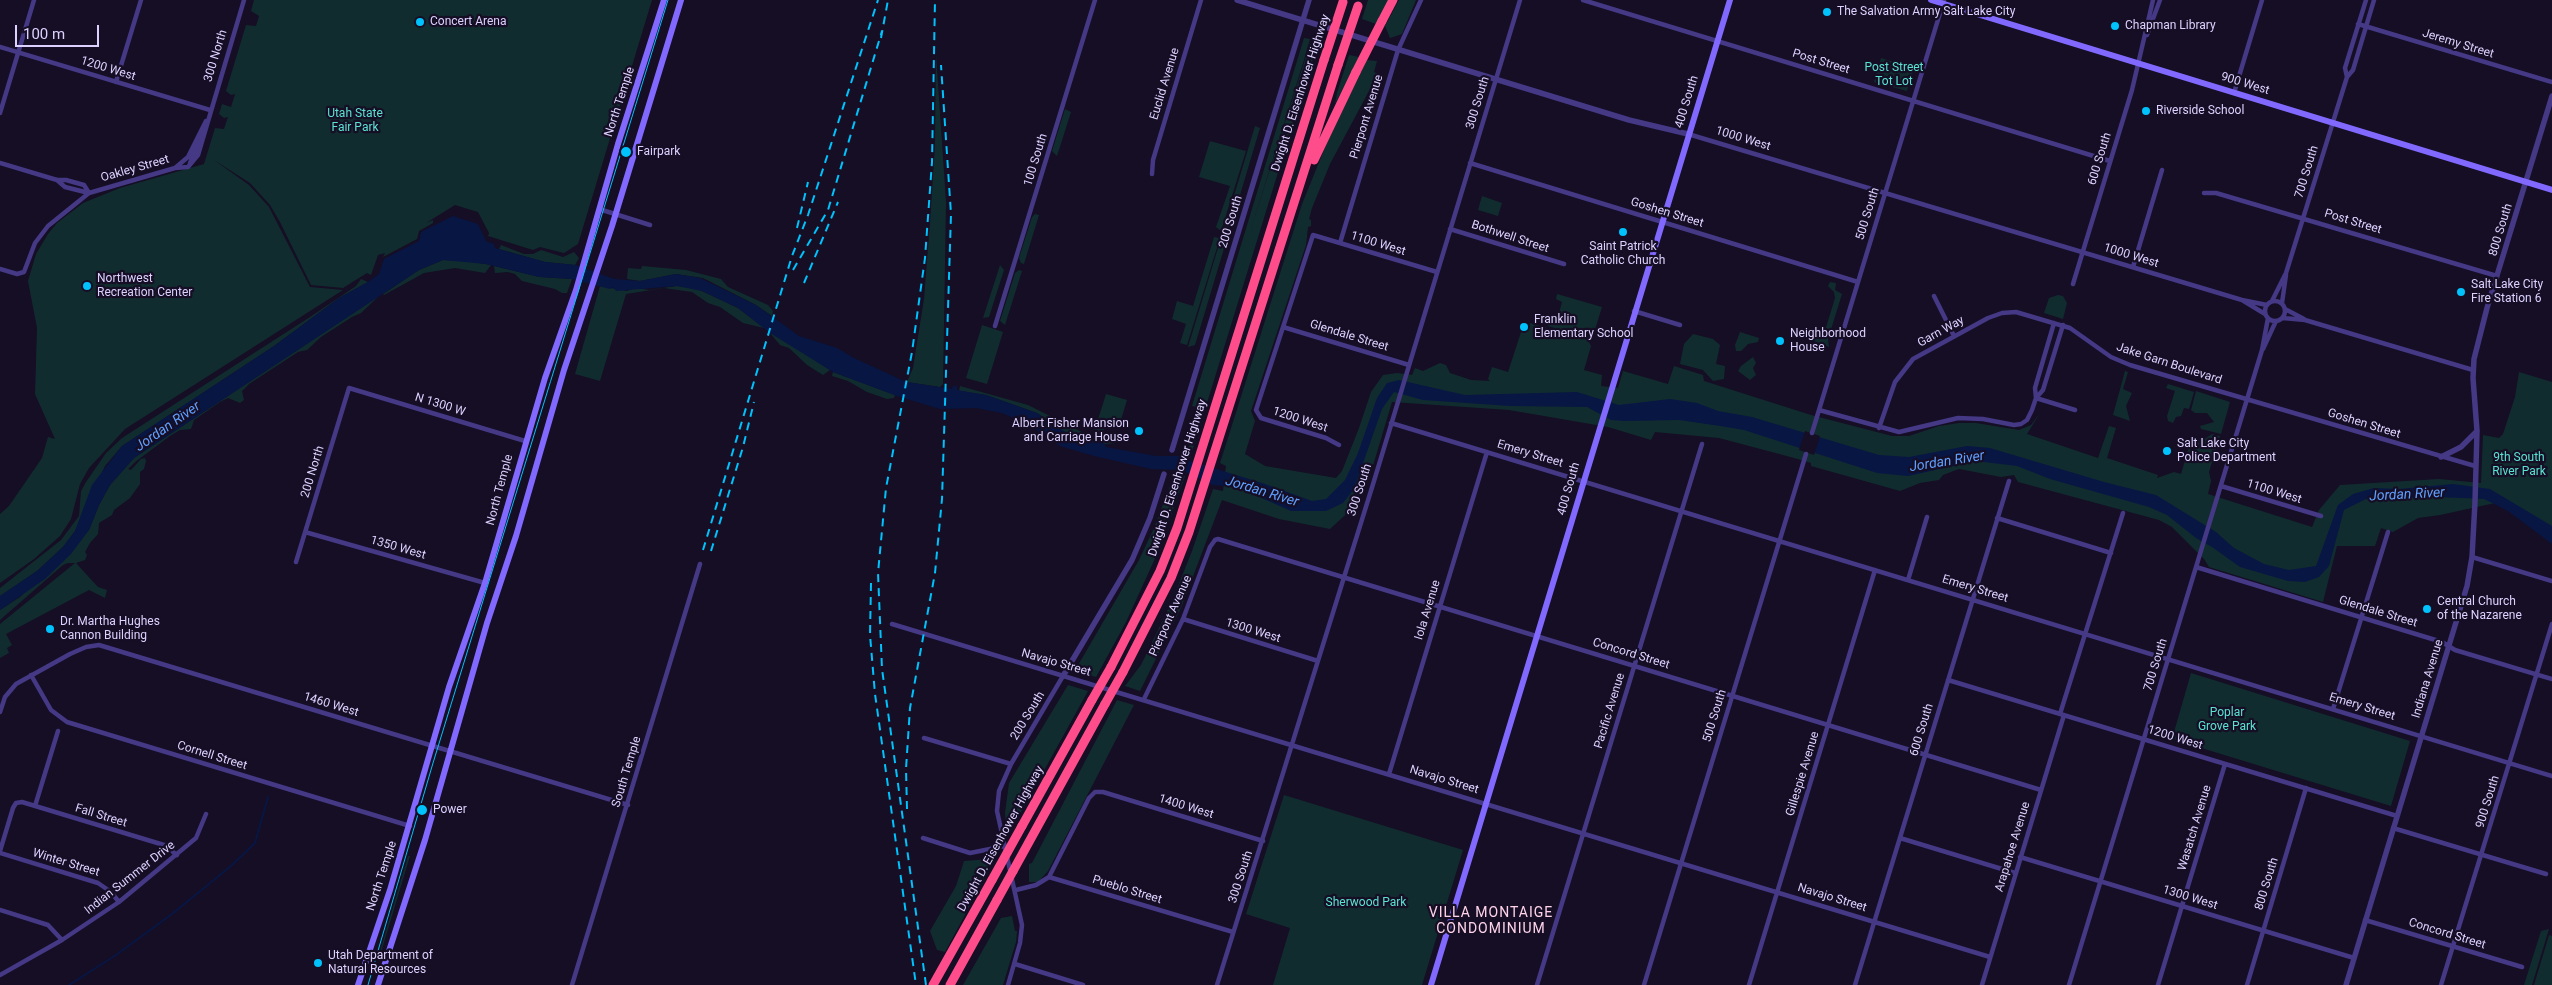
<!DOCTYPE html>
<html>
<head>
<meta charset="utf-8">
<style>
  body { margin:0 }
  #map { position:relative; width:2552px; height:985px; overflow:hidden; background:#150e25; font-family:Roboto,sans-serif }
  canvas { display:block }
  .scale { position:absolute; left:15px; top:25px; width:84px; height:22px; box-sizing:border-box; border:2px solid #ddd2ff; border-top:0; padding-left:6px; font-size:15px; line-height:18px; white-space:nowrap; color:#ddd2ff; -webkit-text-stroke:4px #150e25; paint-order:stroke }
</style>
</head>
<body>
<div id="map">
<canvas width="2552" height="985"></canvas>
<div class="scale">100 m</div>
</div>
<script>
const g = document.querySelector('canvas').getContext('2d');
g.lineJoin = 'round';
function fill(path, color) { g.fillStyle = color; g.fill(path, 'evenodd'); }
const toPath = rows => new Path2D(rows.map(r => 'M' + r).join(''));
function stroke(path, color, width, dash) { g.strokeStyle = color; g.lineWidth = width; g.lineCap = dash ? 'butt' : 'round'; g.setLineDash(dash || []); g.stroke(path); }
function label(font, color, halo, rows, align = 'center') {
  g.font = font + ' Roboto,sans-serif'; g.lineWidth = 4.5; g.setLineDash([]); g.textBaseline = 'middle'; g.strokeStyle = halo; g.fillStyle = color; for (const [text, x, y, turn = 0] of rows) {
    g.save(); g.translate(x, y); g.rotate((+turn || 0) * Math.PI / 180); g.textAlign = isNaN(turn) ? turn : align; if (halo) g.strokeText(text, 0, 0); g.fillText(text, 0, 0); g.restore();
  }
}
const green = toPath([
  [254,0,652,0,578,244,564,253,540,247,533,250,488,236,489,233,478,212,455,205,426,223,433,220,433,223,419,231,417,239,383,257,385,253,378,255,371,275,367,273,343,288,311,285,280,222,270,205,250,183,214,160,249,185,269,207,310,287,343,290,125,429,89,468,80,484,71,519,60,536,34,559,0,583,0,514,9,506,42,458,48,437,55,439,35,394,37,328,28,281,36,254,48,234,57,223,83,203,120,188,204,164,215,128,224,129,228,117,224,118,219,114,222,104,231,107,235,94,231,95,226,91,246,25,256,26,259,16,251,11],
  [1368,0,1389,0,1376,24,1362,19],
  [1399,0,1416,0,1402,34,1390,38,1385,26],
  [1304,38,1310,39,1304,60,1248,238,1310,44,1317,46,1190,458,1187,452,1193,436,1191,428,1196,407,1192,406],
  [936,54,946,202,943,384,940,387,907,382,913,368,924,299,930,223,935,145],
  [1349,55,1359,57,1335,104,1337,93],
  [1881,58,1914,68,1907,91,1874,82],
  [1367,60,1377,61,1374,72,1378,74,1330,164,1312,208,1309,219,1311,220,1311,226,1308,227,1306,245,1251,411,1255,421,1245,454,1265,466,1336,478,1342,471,1359,428,1371,392,1383,375,1397,373,1412,375,1415,368,1423,371,1440,363,1446,365,1450,373,1471,380,1490,381,1488,379,1492,367,1508,372,1522,329,1528,331,1530,323,1588,340,1591,346,1584,370,1602,375,1601,386,1618,388,1623,371,1668,384,1674,366,1703,375,1704,381,1811,415,1892,436,1909,436,1939,426,1959,423,1976,423,2019,430,2031,425,2040,413,2027,434,2098,458,2109,426,2116,428,2107,458,2158,475,2157,478,2174,472,2181,474,2192,437,2203,440,2212,434,2220,436,2209,472,2211,481,2208,494,2312,527,2319,510,2340,485,2439,479,2481,483,2483,435,2499,438,2503,434,2515,397,2519,372,2552,382,2552,528,2495,503,2440,515,2418,518,2393,532,2381,528,2375,546,2337,546,2323,602,2209,567,2204,559,2172,527,2159,520,2018,482,2014,475,2001,477,1959,469,1943,475,1939,480,1920,483,1900,491,1811,466,1811,463,1798,459,1719,438,1655,432,1651,440,1608,427,1509,410,1392,402,1369,479,1355,506,1330,529,1279,519,1222,500,1181,608,1140,691,1125,686,1141,665,1172,601,1192,551,1213,489,1223,491,1226,466,1220,463,1302,204,1333,128],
  [1065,109,1071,112,1057,156,1052,151],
  [1255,126,1260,128,1229,232,1223,232],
  [1210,141,1246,151,1221,231,1216,227,1230,186,1199,177],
  [1482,196,1502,203,1498,216,1478,210],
  [1035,214,1039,215,1024,264,1021,263,1019,258,1032,217],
  [1214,237,1220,238,1187,345,1180,343,1186,324,1172,319,1177,301,1193,306],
  [1221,238,1226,242,1195,345,1188,347],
  [501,245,524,254,533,254,541,250,563,257,574,252,579,258,575,265,545,262,499,249],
  [443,260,467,261,491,265,485,273,455,268,424,273,384,295,383,294,419,270],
  [1000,265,1004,270,989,317,983,318],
  [494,266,540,277,572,279,567,293,562,293,555,289,522,281,515,274,508,272,495,273],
  [642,266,686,270,721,279,728,287,768,305,773,311,772,316,756,305,703,278,676,274,640,281,627,279,628,268,641,269],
  [1019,270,1022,271,1005,325,1000,321,1015,273],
  [361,279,368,282,339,298,274,346,122,446,105,466,75,531,63,547,37,571,0,596,0,588,61,540,79,516,81,491,86,482,106,453,122,438,310,317,356,286],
  [1830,282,1836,283,1835,290,1842,294,1828,339,1829,347,1811,340,1811,338,1820,338,1824,334,1835,298,1834,292,1828,286],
  [600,286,627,291,635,288,649,290,677,286,689,287,702,291,738,308,764,328,743,323,720,307,708,303,692,292,664,288,626,294,600,381,575,374],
  [1557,294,1602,307,1593,336,1588,339,1548,326,1550,320,1557,321,1562,302,1556,299],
  [2058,295,2063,296,2067,303,2063,319,2044,313,2049,298],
  [379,296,361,313,352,317,321,337,307,350,298,352,249,384,242,391,244,400,240,403,228,398,220,402,194,420,191,429,180,430,170,436,135,462,128,469,131,470,141,459,145,458,146,461,144,469,140,472,140,484,130,498,114,510,112,515,99,523,98,534,90,543,85,552,87,555,85,560,76,563,98,587,107,590,105,598,89,590,6,634,12,645,7,648,9,653,0,658,0,624,75,563,68,563,63,565,0,620,0,610,20,597,89,530,99,505,110,485,134,458],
  [982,325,1003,332,987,384,966,378],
  [1740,332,1759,338,1758,342,1748,344,1741,351,1736,351,1735,345],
  [770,333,781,338,830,370,823,375,807,365,789,348,780,345],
  [1693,334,1713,339,1720,345,1716,364,1725,366,1724,379,1713,381,1703,370,1680,364,1684,344],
  [1753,357,1756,363,1753,368,1756,375,1750,380,1738,371,1741,366],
  [2125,371,2128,372,2123,389,2132,393,2126,406,2130,421,2113,415],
  [833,372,895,395,894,398,887,399,867,392,848,381,832,376],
  [2168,384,2194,392,2189,409,2184,408,2181,416,2176,417,2173,423,2168,421,2167,416,2175,391,2166,388],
  [960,386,1028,405,1094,438,1116,443,1105,444,1065,432,1037,413,986,395,959,391],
  [2196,391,2230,402,2221,434,2201,429,2200,426,2214,422,2207,413,2195,413,2191,410],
  [1106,394,1127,400,1120,423,1110,420,1109,424,1106,424,1102,435,1094,432],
  [1174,475,1185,476,1158,552,1126,622,1096,677,1077,672,1077,667,1139,560,1154,528],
  [2191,673,2410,741,2391,806,2172,739],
  [1068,685,1088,691,1010,832,1006,825,1005,813,1009,783],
  [1117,700,1134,705,1048,871,1038,882,1029,882,1029,864,1032,863],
  [1284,795,1463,850,1422,985,1273,985,1290,928,1246,914],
  [408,856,410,856,379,959,378,958],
  [989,859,987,874,945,952,937,950,930,931,956,886,964,861],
  [1012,916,1015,931,1017,931,1016,942,1003,985,963,985,1001,918],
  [2549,929,2532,985,2524,985,2541,931],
  [2549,935,2552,936,2552,985,2534,985]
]);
const water = toPath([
  [453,216,478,224,486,241,494,244,495,248,545,262,576,265,614,279,640,281,676,274,700,278,756,305,799,336,837,348,854,358,906,382,952,389,953,386,957,386,957,390,986,395,1037,413,1065,432,1105,444,1106,447,1156,456,1180,456,1187,460,1262,483,1312,501,1326,499,1345,480,1358,453,1377,398,1387,383,1399,380,1465,395,1577,392,1619,405,1670,399,1697,403,1718,411,1752,417,1879,455,1909,457,1967,446,1990,448,2104,482,2156,495,2216,532,2234,548,2264,564,2289,570,2316,566,2338,505,2353,494,2374,488,2399,489,2453,484,2490,489,2552,526,2552,544,2508,511,2484,499,2437,497,2366,499,2344,510,2329,566,2319,577,2305,582,2288,581,2240,567,2212,547,2196,538,2167,515,2149,507,2050,479,2017,466,1976,461,1908,476,1877,473,1744,430,1720,426,1679,420,1624,421,1611,420,1587,407,1510,406,1423,400,1394,392,1382,409,1354,489,1343,503,1326,511,1291,511,1237,487,1213,485,1181,470,1151,469,1094,456,1060,446,1028,424,1002,413,976,408,940,409,897,396,833,372,770,333,738,308,702,291,677,286,616,291,613,287,610,289,572,279,539,277,486,264,443,260,419,270,134,458,110,485,99,505,89,530,71,554,45,579,0,610,0,596,37,571,63,547,75,531,92,485,122,446,274,346,339,298,368,282,379,274,384,259,419,241,421,232]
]);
const pier = toPath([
  [1805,431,1820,436,1814,455,1799,450]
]);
const stream = toPath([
  [69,985,116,955,172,914,231,866,255,843,268,797]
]);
const minor = toPath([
  [1583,0,2110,161],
  [2358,24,2552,82],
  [2147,35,2160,0],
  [0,47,210,110],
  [2347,77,2345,68,2366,0],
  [116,82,141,0],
  [2234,93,2262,0],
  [0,113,34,0],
  [1688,134,2242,300,2267,305],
  [0,163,57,180,66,180,84,185,89,193],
  [190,163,204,129],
  [1470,163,1858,282],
  [175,168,188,167,198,155,244,0],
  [1152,174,1153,160,1201,0],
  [57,180,65,187,89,193,175,168,188,157,206,121],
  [2204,193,2216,193,2497,276],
  [599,209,650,225],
  [1450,229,1564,264],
  [1340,243,1398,50,1421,0],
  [2133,267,2162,170],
  [0,269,17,274,24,272,35,243,48,226,89,193],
  [2073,284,2132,90,2153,0],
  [1934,296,1954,336],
  [2242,300,2265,314],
  '2265 311a10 10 0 1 1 20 0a10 10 0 1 1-20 0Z',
  [2272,301,2286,273,2347,77,2353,70,2374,0],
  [2282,303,2286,275],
  [2285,309,2304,319],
  [1634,311,1680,325],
  [2283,318,2305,320,2473,370],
  [995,326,1095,0],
  [1283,327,1409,365],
  [2263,349,2276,321],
  [2036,398,2043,390,2063,325],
  [2036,398,2075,410],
  [1819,410,1899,432,1958,418,1983,419,2014,425,2021,424,2027,420,2032,410,2036,398,2035,388,2054,323],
  [1391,423,2552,776],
  [1879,428,1895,382,1913,359,1988,318,2002,313,2016,312,2070,328,2111,357,2130,365,2475,466],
  [1812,433,1944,0],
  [1339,445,1326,438,1261,418,1256,410,1313,235,1437,272],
  [2221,486,2321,516],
  [1997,518,2111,553],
  [305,532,485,583],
  [2472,557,2552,581],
  [296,562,349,388,525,441],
  [2196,567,2442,642,2455,650,2552,679],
  [1908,580,1927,517],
  [1183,619,1318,661],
  [892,624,1990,957],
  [31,675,51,710,67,722,410,826],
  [1948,680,2397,816],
  [1144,699,1183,619,1210,547,1215,540,1218,539,2041,790],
  [2333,709,2388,532],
  [0,712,5,697,16,684,70,654,86,647,99,645,628,805],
  [2060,714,2123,513],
  [924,738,1011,764],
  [1389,774,1487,452],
  [35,806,58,731],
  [2393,828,2546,874],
  [923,838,970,853,1005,846],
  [1900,838,2015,873],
  [0,851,13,808,16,803,22,802,164,845,177,855],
  [0,853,98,883,111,892,119,902],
  [2020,857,2354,958],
  [1049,877,1233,932],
  [1016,890,1036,885,1049,877,1089,798,1095,792,1103,792,1263,841],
  [0,910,48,925,62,940],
  [2365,920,2522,967],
  [1015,964,1083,985],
  [0,975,62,940,119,902,196,838,206,814],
  [572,985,700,564],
  [1008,985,1020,943,1022,925,997,811,999,791,1011,764,1063,676],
  [1217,985,1374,481,1520,0],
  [1537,985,1702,444],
  [1644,985,1806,454],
  [1749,985,1875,570],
  [1855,985,2009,481],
  [1982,985,2064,715],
  [2069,985,2262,350,2268,318],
  [2158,985,2225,764],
  [2247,985,2306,788],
  [2441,985,2552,624]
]);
const tertiary = toPath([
  [1237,0,1629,120,1688,134],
  [1172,450,1309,0],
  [2441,457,2461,447,2477,431],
  [1063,676,1132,560,1150,518,1164,474],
  [2346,985,2467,586,2472,557,2475,502,2477,431,2473,378,2474,359,2487,308,2552,96]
]);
const secondary = toPath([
  [1931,0,2552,190],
  [358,985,390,890,449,687,485,583,545,378,576,290,618,144,664,0],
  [378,985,425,840,487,623,516,536,564,370,612,226,681,0],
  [1431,985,1730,0]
]);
const motorway = toPath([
  [1382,21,1393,0],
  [1314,160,1356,72],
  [1111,667,1160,571,1177,528,1324,60],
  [1123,672,1171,578,1189,532,1338,65],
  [1022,826,1092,700],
  [1013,871,1105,704],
  [933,985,992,880],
  [950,985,997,900]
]);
const tram = toPath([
  [368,985,433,763,668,0]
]);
const rail = toPath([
  [881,38,888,0],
  [797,228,808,182],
  [793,270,828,210,882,31],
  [804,283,838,202],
  [703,550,792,256,808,215,878,0],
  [711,551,743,447,754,402],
  [871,583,870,635,875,694,916,985],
  [907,809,906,769,910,708,935,573,942,499,951,214,941,65],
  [926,985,882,669,878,573,886,488,912,352,925,258,932,162,935,0]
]);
const motorwayBridge = toPath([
  [1324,60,1343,2],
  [1338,65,1358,6],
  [1356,72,1382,21],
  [1092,700,1111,667],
  [1105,704,1123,672],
  [992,880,1022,826],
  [997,900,1013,871]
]);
const markers = [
  [1827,12,5,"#00c2fd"],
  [420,22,5,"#00c2fd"],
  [2115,26,5,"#00c2fd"],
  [2146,111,5,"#00c2fd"],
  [626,152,6,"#00c2fd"],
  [1623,232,5,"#00c2fd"],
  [87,286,5,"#00c2fd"],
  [2461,292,5,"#00c2fd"],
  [1524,327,5,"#00c2fd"],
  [1780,341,5,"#00c2fd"],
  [1139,431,5,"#00c2fd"],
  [2167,451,5,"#00c2fd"],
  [2427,609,5,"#00c2fd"],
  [50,629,5,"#00c2fd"],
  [422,810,6,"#00c2fd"],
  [318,963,5,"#00c2fd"]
];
const poiNames = [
  ["The Salvation Army Salt Lake City",1837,12],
  ["Concert Arena",430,22],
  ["Chapman Library",2125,26],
  ["Riverside School",2156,111],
  ["Fairpark",637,152],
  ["Saint Patrick",1623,247,"center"],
  ["Catholic Church",1623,261,"center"],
  ["Northwest",97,279],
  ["Recreation Center",97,293],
  ["Salt Lake City",2471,285],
  ["Fire Station 6",2471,299],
  ["Franklin",1534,320],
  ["Elementary School",1534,334],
  ["Neighborhood",1790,334],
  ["House",1790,348],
  ["Albert Fisher Mansion",1129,424,"right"],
  ["and Carriage House",1129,438,"right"],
  ["Salt Lake City",2177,444],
  ["Police Department",2177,458],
  ["Central Church",2437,602],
  ["of the Nazarene",2437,616],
  ["Dr. Martha Hughes",60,622],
  ["Cannon Building",60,636],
  ["Power",433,810],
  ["Utah Department of",328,956],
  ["Natural Resources",328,970]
];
const streetNames = [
  ["Jeremy Street",2458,44,17],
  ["300 North",216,56,-73],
  ["Post Street",1821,62,17],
  ["1200 West",108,69,17],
  ["Euclid Avenue",1165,84,-73],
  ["900 West",2245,84,17],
  ["Dwight D. Eisenhower Highway",1301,93,-72],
  ["North Temple",620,102,-72],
  ["400 South",1687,102,-73],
  ["300 South",1478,103,-73],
  ["Pierpont Avenue",1367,117,-73],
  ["1000 West",1743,139,17],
  ["600 South",2100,159,-73],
  ["100 South",1036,160,-73],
  ["Oakley Street",135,169,-16],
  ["700 South",2307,172,-73],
  ["Goshen Street",1667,213,17],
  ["500 South",1868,214,-73],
  ["200 South",1231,222,-73],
  ["Post Street",2353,222,17],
  ["800 South",2501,230,-73],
  ["Bothwell Street",1510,237,18],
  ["1100 West",1378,244,17],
  ["1000 West",2131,256,17],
  ["Garn Way",1941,332,-29],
  ["Glendale Street",1349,336,17],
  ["Jake Garn Boulevard",2169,364,18],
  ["N 1300 W",440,405,17],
  ["1200 West",1300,420,18],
  ["Goshen Street",2364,424,17],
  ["Emery Street",1530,454,17],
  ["200 North",313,472,-73],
  ["Dwight D. Eisenhower Highway",1178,478,-72],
  ["400 South",1569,489,-74],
  ["North Temple",500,490,-75],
  ["300 South",1360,490,-72],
  ["1100 West",2274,492,17],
  ["1350 West",398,548,16],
  ["Emery Street",1975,589,17],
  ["Iola Avenue",1428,610,-73],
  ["Glendale Street",2378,612,17],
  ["Pierpont Avenue",1171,616,-66],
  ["1300 West",1253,631,17],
  ["Concord Street",1631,654,17],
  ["Navajo Street",1056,663,16],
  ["700 South",2156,665,-73],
  ["Indiana Avenue",2428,679,-73],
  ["1460 West",331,705,17],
  ["Emery Street",2362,707,17],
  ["Pacific Avenue",1610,711,-73],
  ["200 South",1028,716,-59],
  ["500 South",1715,716,-73],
  ["600 South",1922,730,-73],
  ["1200 West",2175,738,17],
  ["Cornell Street",212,756,17],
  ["South Temple",627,772,-73],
  ["Gillespie Avenue",1803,774,-73],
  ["Navajo Street",1444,780,17],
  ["900 South",2488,802,-73],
  ["1400 West",1186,807,17],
  ["Fall Street",101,816,17],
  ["Wasatch Avenue",2195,828,-73],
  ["Dwight D. Eisenhower Highway",1001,839,-61],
  ["Arapahoe Avenue",2013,847,-73],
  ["Winter Street",66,863,17],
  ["North Temple",382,876,-72],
  ["300 South",1241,877,-72],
  ["Indian Summer Drive",130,878,-38],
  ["800 South",2267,884,-73],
  ["Pueblo Street",1127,890,17],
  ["Navajo Street",1832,898,17],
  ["1300 West",2190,898,17],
  ["Concord Street",2447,934,17]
];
const parkNames = [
  ["Post Street",1894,68],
  ["Tot Lot",1894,82],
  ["Utah State",355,114],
  ["Fair Park",355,128],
  ["9th South",2519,458],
  ["River Park",2519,472],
  ["Poplar",2227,713],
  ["Grove Park",2227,727],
  ["Sherwood Park",1366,903]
];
const waterNames = [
  ["Jordan River",168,427,-35],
  ["Jordan River",1947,462,-9],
  ["Jordan River",1262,492,17],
  ["Jordan River",2407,495,-3]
];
const neighbourhoodNames = [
  ["VILLA MONTAIGE",1491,913],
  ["CONDOMINIUM",1491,929]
];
fill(green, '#112c2f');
fill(water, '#081644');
fill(pier, '#150e25');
stroke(stream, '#081644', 2);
stroke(minor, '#453885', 4.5);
stroke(tertiary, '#453885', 5.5);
stroke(secondary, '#8169ff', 6);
stroke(motorway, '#ff4d8b', 9);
stroke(tram, '#00c2fd', 1);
stroke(rail, '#00c2fd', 2, [8, 6]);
stroke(motorwayBridge, '#ff4d8b', 9);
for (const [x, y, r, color] of markers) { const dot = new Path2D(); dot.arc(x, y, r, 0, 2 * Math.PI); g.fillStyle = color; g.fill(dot); stroke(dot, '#150e25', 2); }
label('12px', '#ddd2ff', '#150e25', poiNames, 'left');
label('12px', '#ddd2ff', '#150e25', streetNames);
label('12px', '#5ae3d3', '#150e25', parkNames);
label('italic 14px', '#60a0ff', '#150e25', waterNames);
g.letterSpacing = '1px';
label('14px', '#ffd4ea', '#150e25', neighbourhoodNames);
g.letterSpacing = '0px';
</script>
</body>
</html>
